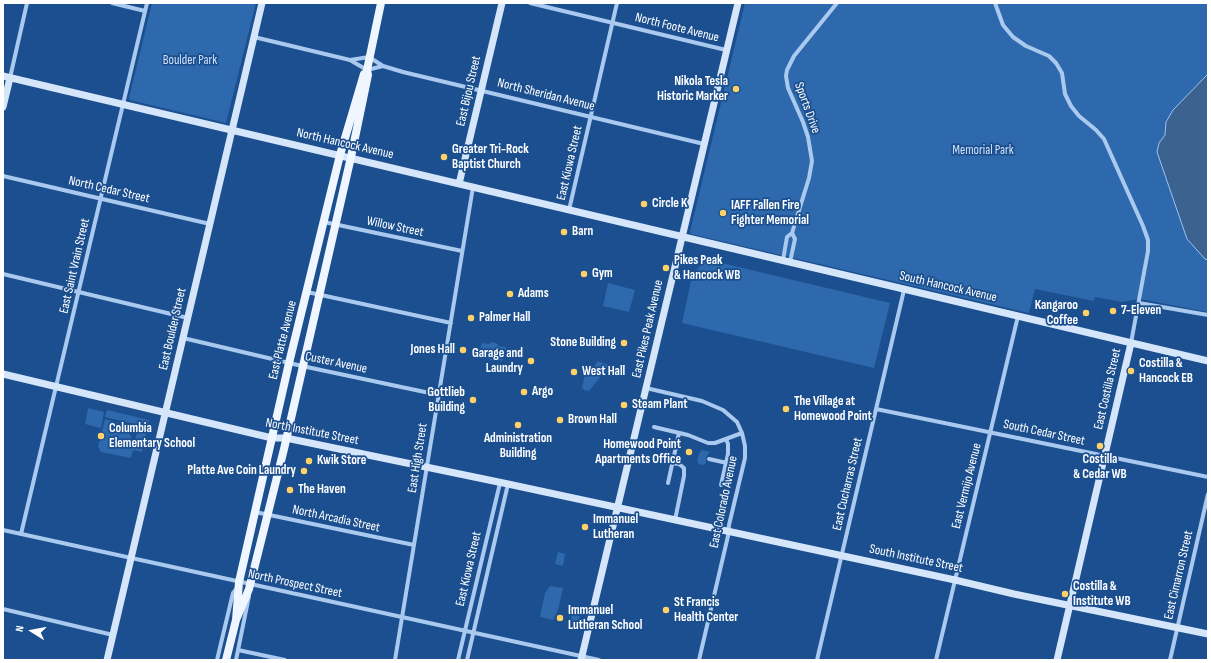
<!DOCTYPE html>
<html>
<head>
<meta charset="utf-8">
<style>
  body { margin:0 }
  #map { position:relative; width:1211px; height:663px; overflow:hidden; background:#1b4f8f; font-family:"Sofia Sans Condensed",sans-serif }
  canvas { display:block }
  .frame { position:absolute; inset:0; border:4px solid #fff; pointer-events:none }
  .north { position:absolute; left:12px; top:611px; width:40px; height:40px; -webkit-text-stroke:3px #1b4f8f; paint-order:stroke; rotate:281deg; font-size:11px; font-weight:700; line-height:16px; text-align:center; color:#fff }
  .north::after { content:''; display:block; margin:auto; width:14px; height:18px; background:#fff; clip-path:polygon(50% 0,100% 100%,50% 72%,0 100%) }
</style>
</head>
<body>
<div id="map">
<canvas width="1211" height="663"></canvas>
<div class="frame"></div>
<div class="north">N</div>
</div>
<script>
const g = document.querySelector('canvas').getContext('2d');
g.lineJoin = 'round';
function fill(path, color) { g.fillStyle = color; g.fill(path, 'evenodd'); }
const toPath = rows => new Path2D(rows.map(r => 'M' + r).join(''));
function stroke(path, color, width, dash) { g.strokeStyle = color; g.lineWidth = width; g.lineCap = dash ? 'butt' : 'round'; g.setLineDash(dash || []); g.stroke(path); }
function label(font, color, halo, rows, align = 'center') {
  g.font = font + ' "Sofia Sans Condensed",sans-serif'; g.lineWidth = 3.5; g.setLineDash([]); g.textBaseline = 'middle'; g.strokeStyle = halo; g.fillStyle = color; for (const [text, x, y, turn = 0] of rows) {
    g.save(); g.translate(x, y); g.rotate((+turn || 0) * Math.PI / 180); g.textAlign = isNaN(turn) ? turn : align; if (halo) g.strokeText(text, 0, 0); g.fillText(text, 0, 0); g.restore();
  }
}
const green = toPath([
  [152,3,256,3,226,123,130,100,129,98],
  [745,3,1208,3,1208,312,1140,299,1122,302,1095,297,1094,301,1035,289,1029,313,691,234,690,232],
  [705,259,890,303,874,368,682,323,692,276],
  [608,283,635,290,629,312,603,306],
  [492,342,498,344,498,346,506,347,502,361,495,359,494,361,479,355,479,352,482,343,489,344],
  [597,361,609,365,607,373,594,368],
  [595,369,603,372,602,375,589,391,584,390,582,387,586,371],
  [88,408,104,412,101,428,85,424],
  [107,410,149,420,142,452,133,450,131,458,101,452,98,447,105,419,118,423,128,430,132,439,133,448,139,425,105,417],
  [702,450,710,452,706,457,706,463,704,465,699,464,697,461,699,454],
  [558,552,565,554,563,566,555,564],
  [550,586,563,588,558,610,553,620,540,617,545,593],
  [572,614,580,616,577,629,569,628]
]);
const water = toPath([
  [1208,74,1208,260,1205,259,1187,239,1157,152,1159,143,1165,135,1166,122,1173,110,1208,74]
]);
const street = toPath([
  [112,3,145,11],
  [530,3,726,50],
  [995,3,1003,25,1013,37,1026,46,1049,56,1056,63,1062,73,1065,94,1071,106,1079,116,1096,130,1104,139,1143,226,1148,240,1148,251,1131,343],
  [254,37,350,60,367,70,383,66],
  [350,60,369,57,383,66,403,72,704,144],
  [10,78,27,3],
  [3,176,210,224],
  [569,210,617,3],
  [324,222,462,251],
  [792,233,809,178,812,161,808,137,803,122,788,88,786,76,787,70,794,56,837,3],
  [783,260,787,237,792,233,795,239,790,262],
  [3,274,188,318],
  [307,292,451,323],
  [1139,303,1208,315],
  [183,338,302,366,439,395],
  [646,388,702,401,723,410,737,422,742,433,745,446,745,458,729,525,728,536,699,660],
  [876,409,1208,477],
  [654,427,688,435,708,443,715,443,742,433],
  [709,459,727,463],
  [672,463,679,464,684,468,684,476,675,520],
  [668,483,679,433],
  [721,485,728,454,728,444,726,439],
  [255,512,414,545],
  [3,530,599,660],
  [21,534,147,3],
  [3,609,113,635],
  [238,650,285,660],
  [217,660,233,593,237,588],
  [236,660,249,596],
  [395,660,473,187],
  [458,660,500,483],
  [467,660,508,484],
  [817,660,904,290],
  [936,660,1018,316],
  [1170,660,1208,494]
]);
const secondary = toPath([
  [3,76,1208,361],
  [3,107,10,78],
  [459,184,502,3],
  [3,374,272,438,286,438,508,484,955,580,1014,594,1208,634],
  [107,660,262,3],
  [581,660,738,3],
  [1057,660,1131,343]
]);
const primary = toPath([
  [236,620,249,589,284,449,351,157,368,75,367,70,381,3],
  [226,660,236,620,239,582,289,363,340,155,364,74]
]);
const markers = [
  [736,89,4,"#ffd166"],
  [444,157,4,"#ffd166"],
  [644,204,4,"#ffd166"],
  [723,213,4,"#ffd166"],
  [564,232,4,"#ffd166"],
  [666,268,4,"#ffd166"],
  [584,274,4,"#ffd166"],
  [510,294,4,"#ffd166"],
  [1113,311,4,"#ffd166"],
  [1086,313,4,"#ffd166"],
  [471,318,4,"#ffd166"],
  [624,343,4,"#ffd166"],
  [463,350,4,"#ffd166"],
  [531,361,4,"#ffd166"],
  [1131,371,4,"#ffd166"],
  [574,372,4,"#ffd166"],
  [524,392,4,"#ffd166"],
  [473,400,4,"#ffd166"],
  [624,405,4,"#ffd166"],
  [786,409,4,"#ffd166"],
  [560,420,4,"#ffd166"],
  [518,425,4,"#ffd166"],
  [101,436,4,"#ffd166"],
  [1100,446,4,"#ffd166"],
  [689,452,4,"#ffd166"],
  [309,461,4,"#ffd166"],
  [304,471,4,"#ffd166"],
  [290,490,4,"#ffd166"],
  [585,527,4,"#ffd166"],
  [1065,594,4,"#ffd166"],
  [666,610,4,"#ffd166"],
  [560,618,4,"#ffd166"]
];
const streetNames = [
  ["North Foote Avenue",677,28,14],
  ["East Bijou Street",469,91,-77],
  ["North Sheridan Avenue",546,95,14],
  ["Sports Drive",807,108,70],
  ["North Hancock Avenue",345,144,13],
  ["East Kiowa Street",570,163,-77],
  ["North Cedar Street",109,190,13],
  ["Willow Street",395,227,12],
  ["East Saint Vrain Street",75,266,-77],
  ["South Hancock Avenue",948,287,13],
  ["East Boulder Street",173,329,-77],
  ["East Pikes Peak Avenue",648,329,-77],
  ["East Platte Avenue",283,340,-76],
  ["Custer Avenue",336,363,12],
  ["East Costilla Street",1108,389,-77],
  ["North Institute Street",312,432,11],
  ["South Cedar Street",1044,433,12],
  ["East High Street",418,458,-81],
  ["East Cucharras Street",848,484,-77],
  ["East Vermijo Avenue",967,486,-76],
  ["East Colorado Avenue",724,502,-78],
  ["North Arcadia Street",336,519,12],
  ["South Institute Street",916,559,12],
  ["East Kiowa Street",469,569,-77],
  ["East Cimarron Street",1179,575,-77],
  ["North Prospect Street",295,584,12]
];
const parkNames = [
  ["Boulder Park",190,61],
  ["Memorial Park",983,151]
];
const poiNames = [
  ["Nikola Tesla",728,82,"right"],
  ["Historic Marker",728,97,"right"],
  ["Greater Tri-Rock",452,150],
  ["Baptist Church",452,165],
  ["Circle K",652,204],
  ["IAFF Fallen Fire",731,206],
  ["Fighter Memorial",731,221],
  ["Barn",572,232],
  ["Pikes Peak",674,261],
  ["& Hancock WB",674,276],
  ["Gym",592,274],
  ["Adams",518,294],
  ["Kangaroo",1078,306,"right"],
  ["Coffee",1078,321,"right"],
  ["7-Eleven",1121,311],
  ["Palmer Hall",479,318],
  ["Stone Building",616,343,"right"],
  ["Jones Hall",455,350,"right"],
  ["Garage and",523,354,"right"],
  ["Laundry",523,369,"right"],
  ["Costilla &",1139,364],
  ["Hancock EB",1139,379],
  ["West Hall",582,372],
  ["Argo",532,392],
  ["Gottlieb",465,393,"right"],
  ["Building",465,408,"right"],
  ["The Village at",794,402],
  ["Homewood Point",794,417],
  ["Steam Plant",632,405],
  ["Brown Hall",568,420],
  ["Columbia",109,429],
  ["Elementary School",109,444],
  ["Administration",518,439,"center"],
  ["Building",518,454,"center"],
  ["Homewood Point",681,445,"right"],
  ["Apartments Office",681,460,"right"],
  ["Costilla",1100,460,"center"],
  ["& Cedar WB",1100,475,"center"],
  ["Kwik Store",317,461],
  ["Platte Ave Coin Laundry",296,471,"right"],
  ["The Haven",298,490],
  ["Immanuel",593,520],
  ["Lutheran",593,535],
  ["Costilla &",1073,587],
  ["Institute WB",1073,602],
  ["St Francis",674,603],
  ["Health Center",674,618],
  ["Immanuel",568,611],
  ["Lutheran School",568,626]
];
fill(green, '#2e69ad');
fill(water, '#3c6290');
stroke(water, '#9cc4f0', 1);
stroke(street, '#a9c9ee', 4);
stroke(secondary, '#d6e6fa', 7);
stroke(primary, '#f0f6ff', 8);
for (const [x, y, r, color] of markers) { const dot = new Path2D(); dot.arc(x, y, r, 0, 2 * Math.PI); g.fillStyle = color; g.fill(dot); stroke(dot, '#1b4f8f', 1.5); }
label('13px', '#fff', '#1b4f8f', streetNames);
label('13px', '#cfe3fa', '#1b4f8f', parkNames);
label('bold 13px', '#fff', '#1b4f8f', poiNames, 'left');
</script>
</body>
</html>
